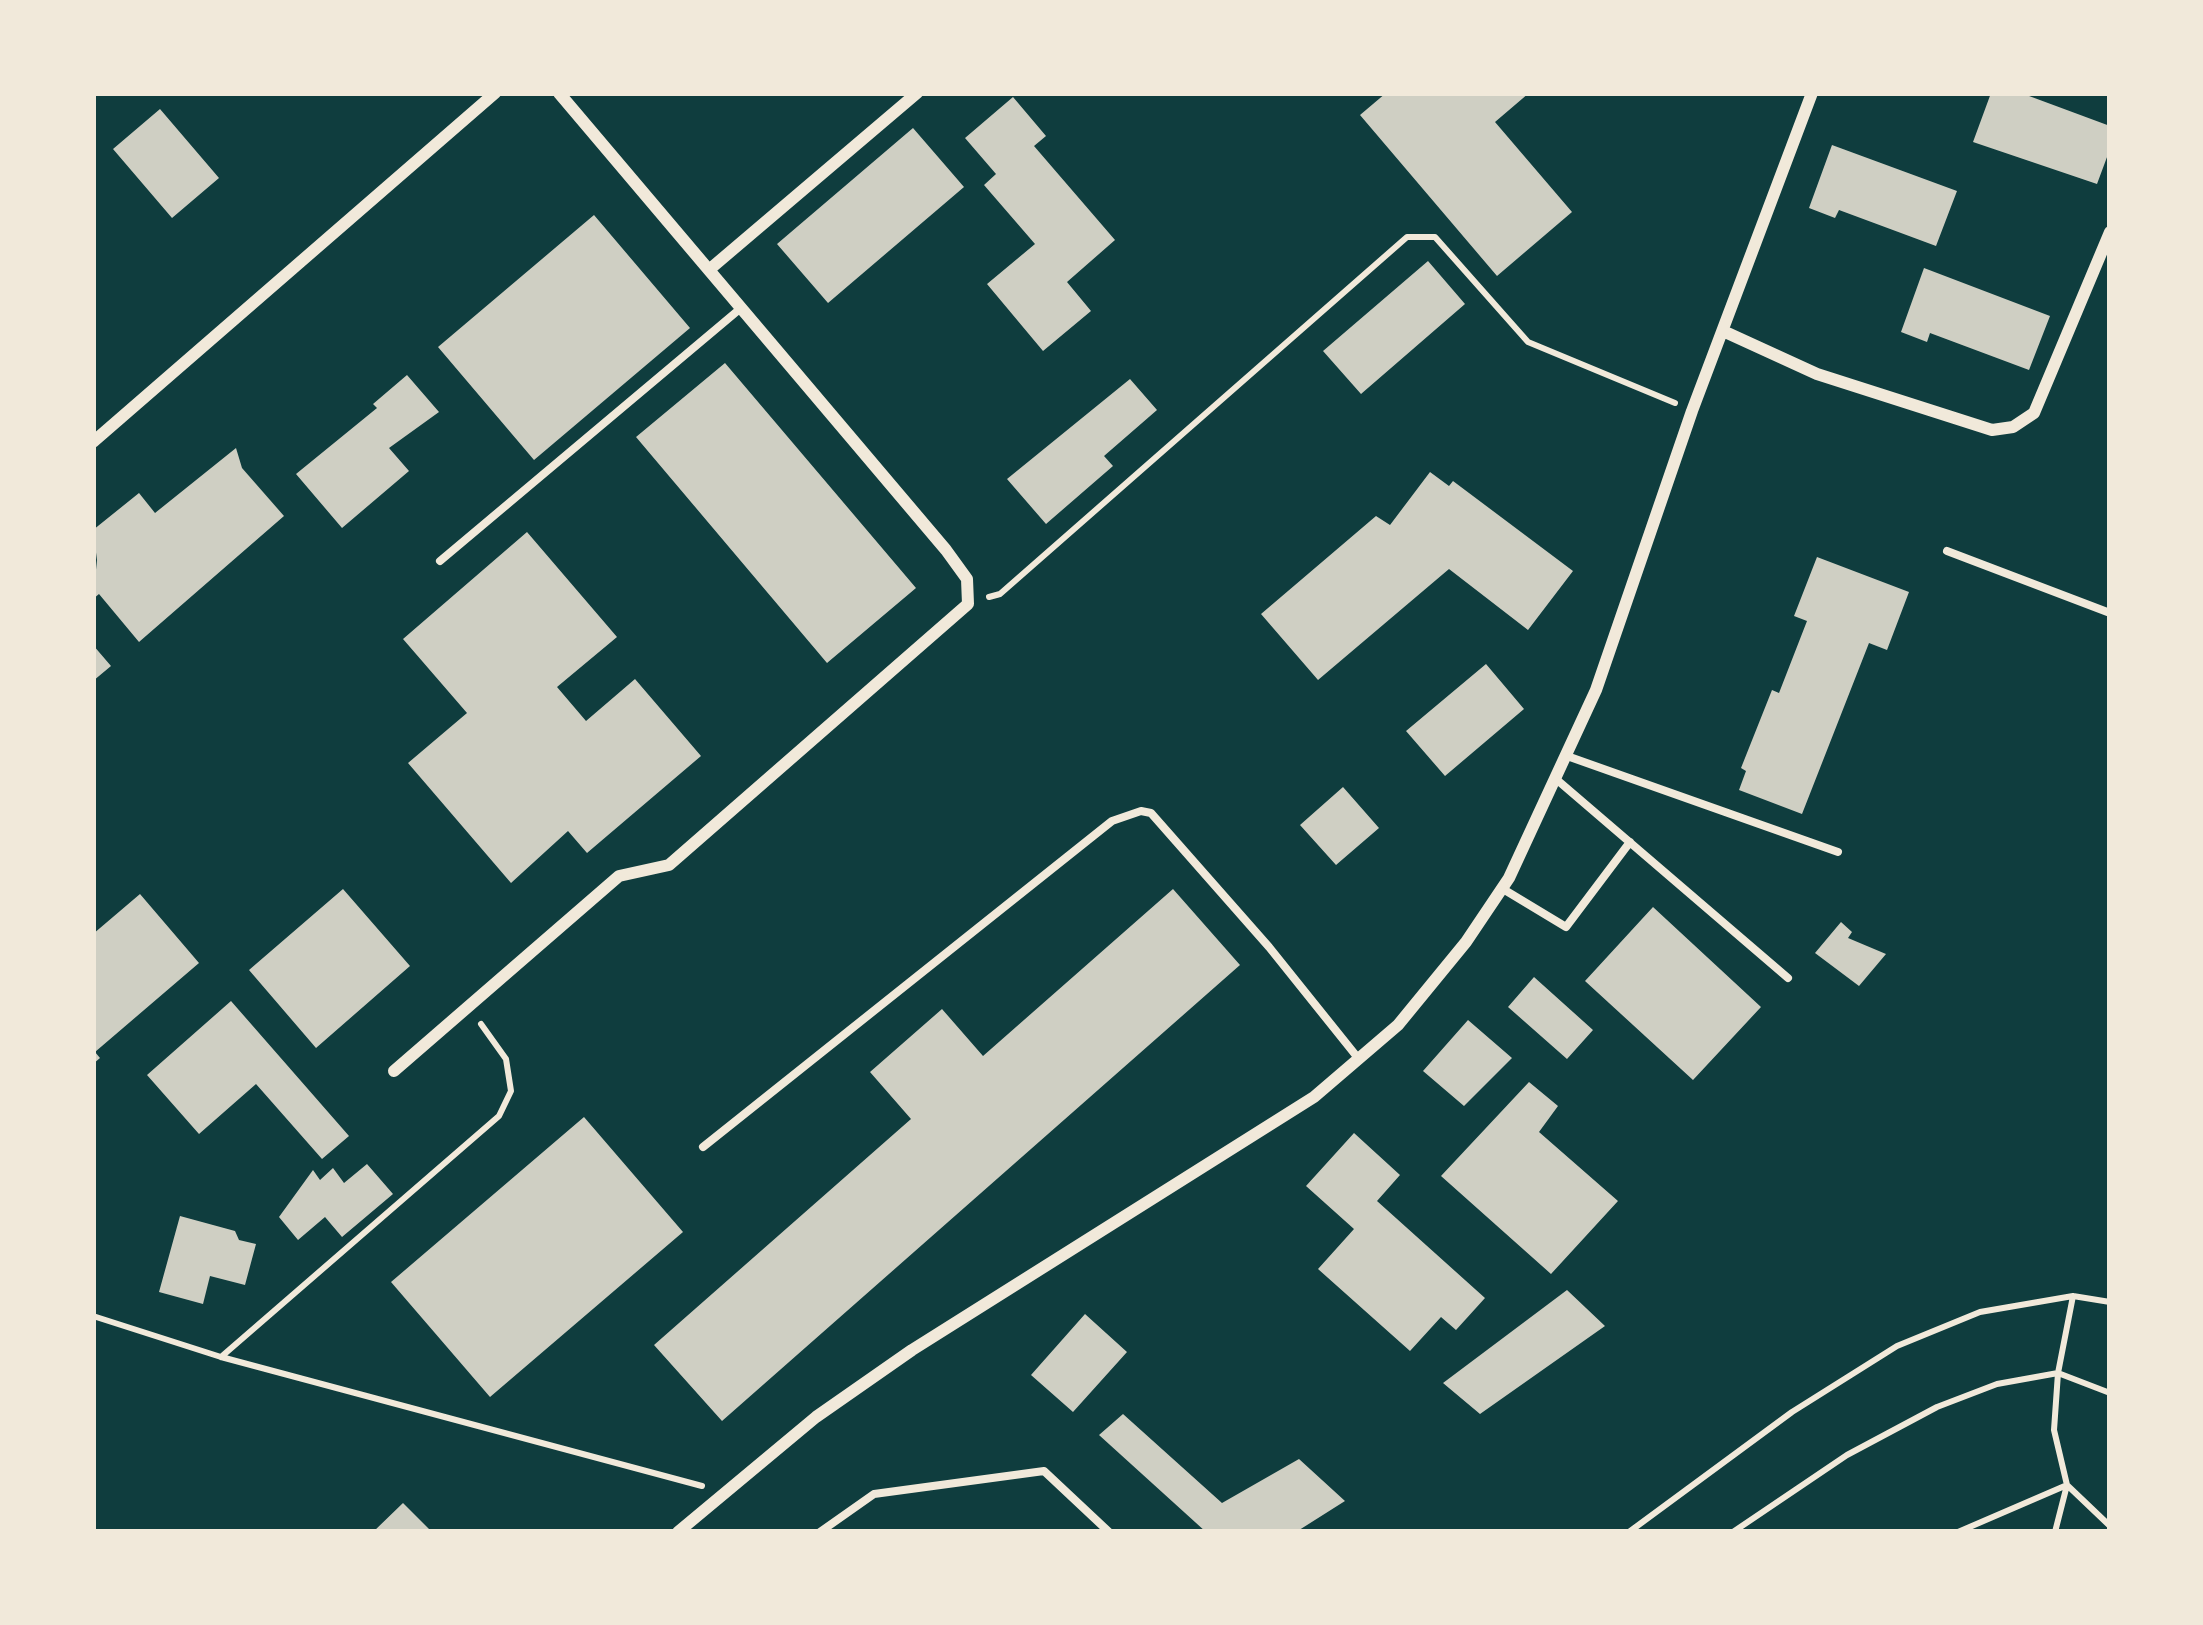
<!DOCTYPE html>
<html>
<head>
<meta charset="utf-8">
<style>
  body { margin:0 }
  #map { position:relative; width:2203px; height:1625px; overflow:hidden; background:#0f3d3e; font-family:"Work Sans",sans-serif }
  canvas { display:block }
  .frame { position:absolute; inset:0; border:96px solid #f1e9da; pointer-events:none }
</style>
</head>
<body>
<div id="map">
<canvas width="2203" height="1625"></canvas>
<div class="frame"></div>
</div>
<script>
const g = document.querySelector('canvas').getContext('2d');
g.lineJoin = 'round';
function fill(path, color) { g.fillStyle = color; g.fill(path, 'evenodd'); }
const toPath = rows => new Path2D(rows.map(r => 'M' + r).join(''));
function stroke(path, color, width, dash) { g.strokeStyle = color; g.lineWidth = width; g.lineCap = dash ? 'butt' : 'round'; g.setLineDash(dash || []); g.stroke(path); }
const building = toPath([
  [1386,93,1529,93,1495,122,1572,212,1497,276,1360,115],
  [1991,93,2021,93,2110,126,2110,149,2097,184,1973,142],
  [1013,97,1046,136,1034,146,1115,240,1067,282,1091,311,1043,351,987,284,1035,244,984,185,996,174,965,138],
  [160,109,219,178,172,218,113,149],
  [913,128,964,187,828,303,777,244],
  [1832,145,1957,191,1936,246,1839,210,1835,218,1809,208],
  [594,215,690,328,534,460,438,347],
  [1428,261,1465,304,1361,394,1323,351],
  [1924,268,2050,316,2029,370,1930,333,1927,342,1901,332],
  [725,363,916,588,827,663,636,437],
  [407,375,439,412,389,448,409,471,342,528,296,474,377,408,373,404],
  [1130,379,1157,410,1104,456,1113,466,1046,524,1007,479],
  [236,448,242,468,284,516,139,642,99,594,93,599,97,560,93,530,139,493,155,513],
  [1430,472,1449,486,1453,481,1573,571,1528,630,1449,569,1318,680,1261,614,1376,516,1390,525],
  [527,532,617,637,557,687,586,721,635,679,701,756,587,853,568,831,511,883,408,763,467,713,403,639],
  [1817,557,1909,592,1887,650,1869,643,1802,814,1739,790,1746,771,1741,768,1772,690,1779,693,1807,621,1794,616],
  [93,645,111,666,93,681],
  [1486,664,1524,709,1445,776,1406,731],
  [1343,787,1379,828,1336,865,1300,825],
  [343,889,410,966,316,1048,249,970],
  [1173,889,1240,965,722,1421,654,1345,911,1119,870,1072,942,1009,983,1056],
  [140,894,199,963,95,1052,100,1058,93,1064,93,934],
  [1653,907,1761,1007,1693,1080,1585,981],
  [1841,922,1852,932,1848,938,1886,954,1859,986,1815,953],
  [1534,977,1593,1030,1567,1059,1508,1007],
  [231,1001,349,1136,322,1159,256,1084,199,1134,147,1075],
  [1468,1020,1512,1058,1464,1106,1423,1071],
  [1529,1082,1558,1106,1539,1132,1618,1201,1551,1274,1441,1176],
  [584,1117,683,1232,490,1397,391,1282],
  [1354,1133,1400,1175,1377,1201,1485,1298,1456,1330,1441,1317,1410,1351,1318,1269,1354,1229,1306,1186],
  [367,1164,393,1194,342,1237,325,1217,298,1240,279,1217,313,1170,320,1180,333,1168,344,1183],
  [180,1216,235,1231,239,1240,256,1244,245,1285,210,1276,203,1304,159,1292],
  [1567,1290,1605,1326,1480,1414,1443,1383],
  [1085,1314,1127,1352,1073,1412,1031,1375],
  [1123,1414,1222,1503,1299,1459,1345,1501,1296,1532,1206,1532,1099,1435],
  [403,1503,432,1532,373,1532]
]);
const path = toPath([
  [989,597,1000,594,1407,237,1435,237,1528,342,1675,403],
  [93,1316,221,1357,702,1486],
  [221,1357,499,1116,511,1091,506,1059,481,1024],
  [1629,1532,1792,1412,1897,1346,1980,1312,2073,1296,2110,1302],
  [1733,1532,1847,1455,1937,1407,1997,1384,2058,1373,2110,1393],
  [1958,1532,2067,1485,2110,1526],
  [2055,1532,2067,1485,2054,1430,2058,1373,2073,1296]
]);
const service = toPath([
  [1947,551,2110,613],
  [440,561,741,308],
  [1567,756,1838,852],
  [1556,779,1788,978],
  [1503,889,1566,927,1630,842],
  [703,1147,1112,821,1141,811,1151,813,1269,947,1358,1058],
  [820,1532,874,1494,1044,1471,1109,1532]
]);
const minor = toPath([
  [710,269,917,93],
  [1723,331,1817,374,1992,430,2013,427,2034,413,2110,232],
  [93,442,495,93],
  [394,1071,619,876,669,865,968,604,967,579,946,550,559,93],
  [678,1532,816,1417,912,1350,1314,1097,1398,1025,1466,942,1509,878,1596,690,1692,411,1812,93]
]);
fill(building, '#cfcfc3');
stroke(path, '#f1e9da', 6);
stroke(service, '#f1e9da', 8);
stroke(minor, '#f1e9da', 12);
</script>
</body>
</html>
